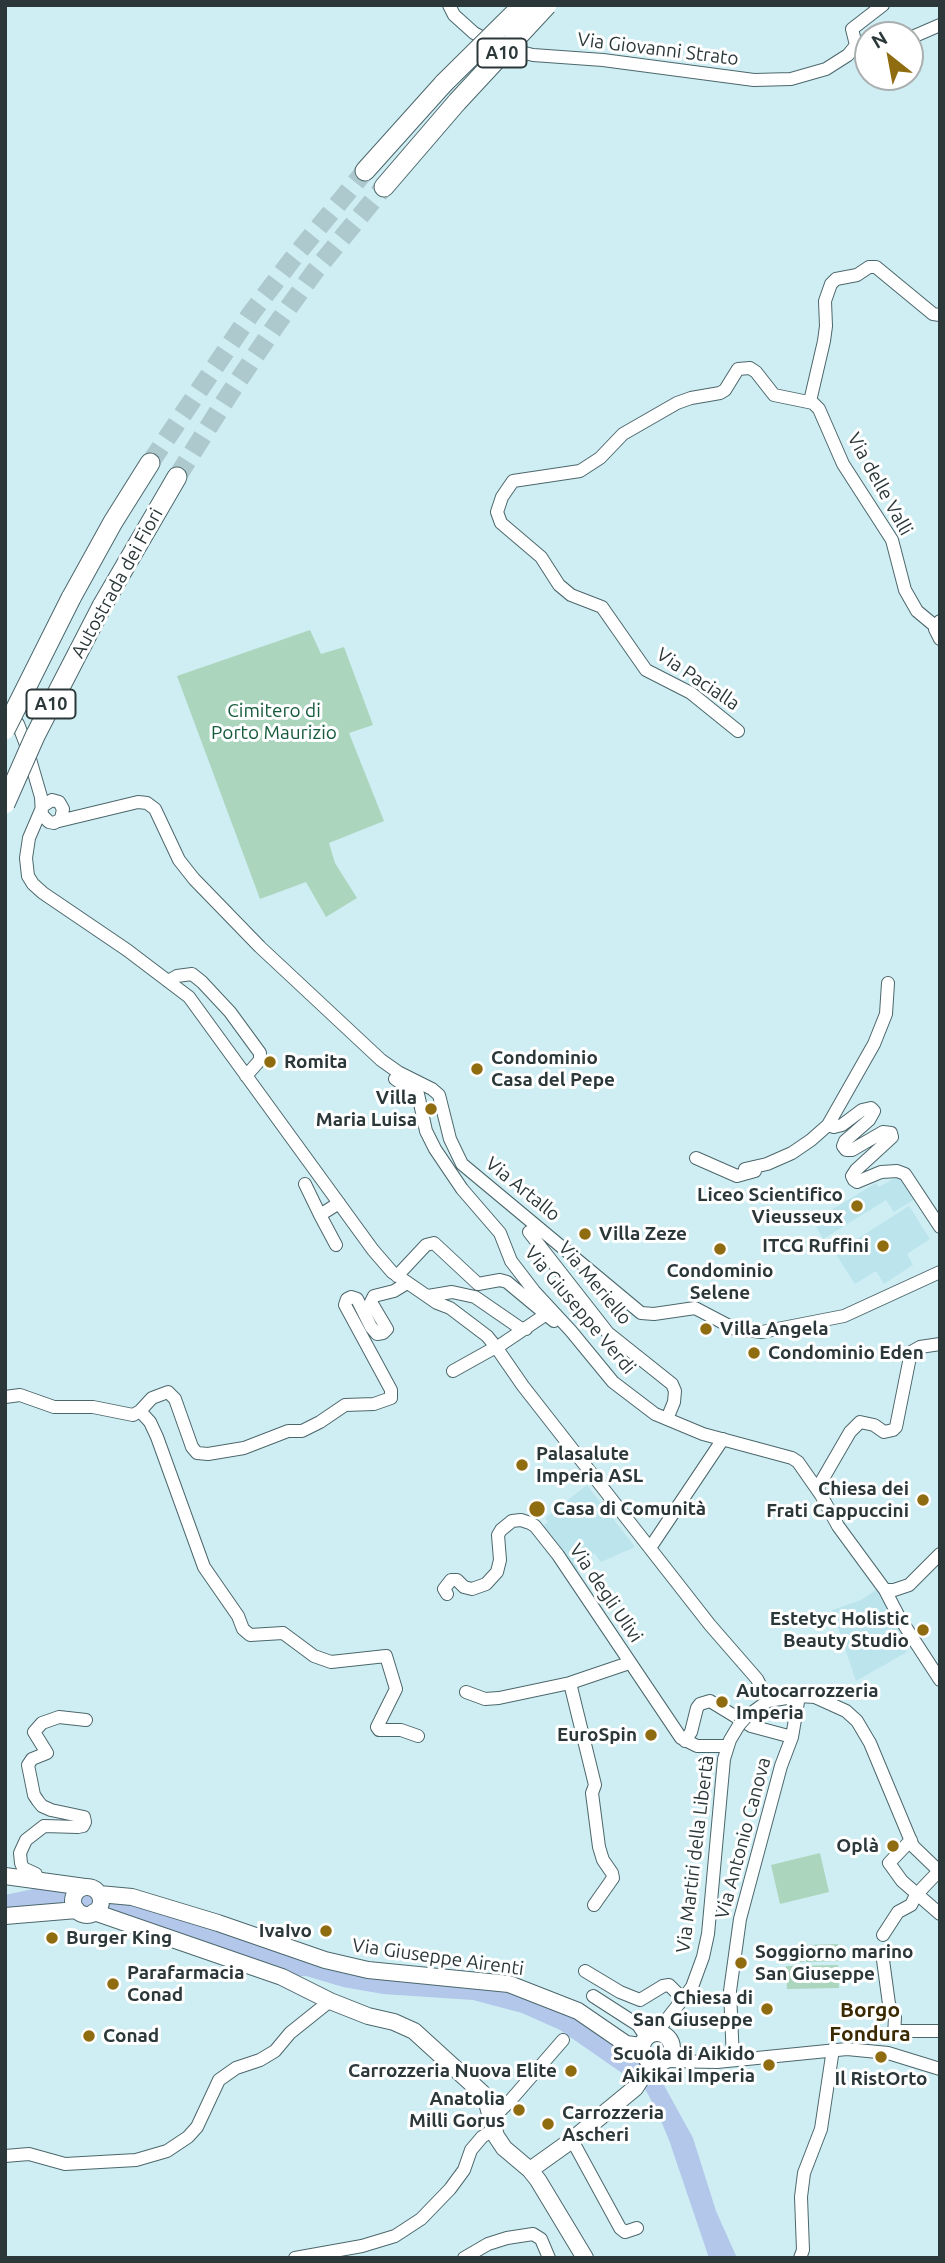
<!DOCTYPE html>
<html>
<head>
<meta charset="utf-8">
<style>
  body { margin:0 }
  #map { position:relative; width:945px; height:2263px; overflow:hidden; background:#cfeef3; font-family:Ubuntu,sans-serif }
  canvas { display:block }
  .frame { position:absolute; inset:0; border:7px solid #2b3739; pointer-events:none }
  .north { position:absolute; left:854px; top:21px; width:70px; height:70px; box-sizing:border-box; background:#fff; border:2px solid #aaafb0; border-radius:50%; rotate:329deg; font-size:19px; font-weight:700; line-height:28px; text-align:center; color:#2b3739 }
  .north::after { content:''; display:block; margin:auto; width:24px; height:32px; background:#906c11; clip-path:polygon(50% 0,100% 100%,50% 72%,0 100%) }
</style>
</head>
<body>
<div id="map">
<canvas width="945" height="2263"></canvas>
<div class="frame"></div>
<div class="north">N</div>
</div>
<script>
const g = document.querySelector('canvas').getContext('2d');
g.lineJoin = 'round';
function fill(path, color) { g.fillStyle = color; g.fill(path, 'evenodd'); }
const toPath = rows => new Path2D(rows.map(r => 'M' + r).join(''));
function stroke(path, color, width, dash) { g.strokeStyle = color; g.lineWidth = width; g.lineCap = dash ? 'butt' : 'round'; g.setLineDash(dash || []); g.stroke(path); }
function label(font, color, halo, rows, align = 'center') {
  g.font = font + ' Ubuntu,sans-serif'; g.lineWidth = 6; g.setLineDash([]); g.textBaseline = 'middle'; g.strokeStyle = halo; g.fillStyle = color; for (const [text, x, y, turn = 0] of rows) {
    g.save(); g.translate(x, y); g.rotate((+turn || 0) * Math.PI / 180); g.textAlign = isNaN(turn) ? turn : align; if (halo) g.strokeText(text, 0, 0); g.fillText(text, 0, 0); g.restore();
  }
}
const built = toPath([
  [900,1175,915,1199,894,1212,886,1200,823,1239,813,1221,876,1183,879,1187],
  [909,1206,930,1239,907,1254,913,1265,884,1284,876,1271,855,1284,835,1253],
  [587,1485,635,1547,601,1562,594,1553,585,1559,575,1573,542,1527,548,1522,545,1518],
  [877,1589,910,1644,904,1647,907,1652,856,1681,832,1610,861,1600]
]);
const green = toPath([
  [310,630,321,654,344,647,373,725,349,733,384,821,329,843,335,863,357,898,326,917,306,882,260,899,177,676],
  [820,1853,829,1892,780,1904,771,1865],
  [838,1944,839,1961,806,1962,806,1945],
  [779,1949,803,1949,804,1962,779,1962],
  [838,1965,839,1988,787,1989,786,1966]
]);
const water = toPath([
  [43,1887,113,1898,344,1971,350,1975,480,1983,537,1997,598,2030,660,2078,693,2138,716,2211,737,2258,709,2258,669,2140,656,2109,645,2089,560,2030,522,2013,473,2000,383,1994,343,1987,306,1976,295,1976,109,1914,63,1905,5,1911,5,1895]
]);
const highwayTunnel = toPath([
  [150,463,250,315,291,261,365,171],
  [177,477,230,393,276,325,315,271,384,187]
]);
const minor = toPath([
  [449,5,454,15,474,33,500,47,533,55,603,60,754,80,791,79,826,69,848,55,856,45],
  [910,38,940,25],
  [856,45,852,29,883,5],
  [811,397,824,341,826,326,825,301,831,284,836,279,857,275,869,267,876,267,933,314,940,315],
  [940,621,935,629,940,639],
  [8,713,18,724,25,742,41,797,42,815,49,822,54,823,61,819,63,809,59,802,52,800,43,806],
  [738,731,691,693,646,670,602,607,571,595,559,585,541,557,501,523,497,512,502,497,513,481,580,471,600,458,623,434,677,403,691,398,720,393,725,390,738,369,750,368,756,372,774,395,813,403,819,409,843,464,892,540,905,590,917,611,935,626],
  [41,810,29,838,26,858,28,876,33,884,43,893,127,950,189,997,373,1250,392,1272,437,1303,450,1308,487,1336,496,1347,523,1386,710,1625,757,1679,768,1701],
  [59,821,138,802,147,803,155,809,179,860,194,879,260,947,381,1060,398,1072,432,1089,439,1095,450,1139,462,1164,641,1313,654,1314,695,1308,735,1329,762,1332,844,1316,940,1272],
  [168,981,177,976,192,974,202,982,230,1012,260,1053,260,1060,246,1076],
  [395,1079,418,1094,426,1131,435,1149,462,1189,500,1233,511,1261,534,1291,571,1331,613,1382,655,1414,703,1434,792,1458,798,1462,821,1495,838,1526,885,1590,899,1617,940,1680],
  [828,1125,834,1127,842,1125,862,1110,871,1108,874,1111,869,1120,845,1141,843,1146,846,1150,852,1150,883,1132,891,1133,892,1137,856,1170,852,1176,854,1180,857,1182,881,1172,897,1171,905,1174,940,1227],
  [696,1158,737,1176,755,1171],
  [745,1169,767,1164,792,1153,811,1140,828,1125,874,1044,886,1014,888,983],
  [305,1184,320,1215,339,1203],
  [320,1215,336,1245],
  [529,1232,608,1333,672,1384,675,1391,674,1402,667,1419],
  [397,1276,426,1245,434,1243,478,1284,500,1280,507,1282,554,1321],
  [428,1296,452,1292,475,1297,520,1328,526,1329],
  [502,1344,545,1315],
  [453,1371,496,1347],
  [5,1397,20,1395,54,1407,93,1407,133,1415,140,1411,152,1398,168,1392,175,1399,192,1447,197,1453,208,1454,244,1448,288,1431,302,1431,320,1422,345,1405,374,1404,391,1398,391,1390,345,1305,347,1299,351,1297,357,1299,371,1327,377,1334,383,1333,387,1329,371,1302,374,1296,394,1291,407,1283],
  [140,1411,150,1422,157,1437,204,1567,238,1616,243,1629,250,1635,283,1633,314,1656,331,1662,386,1656,396,1689,377,1727,379,1730,401,1730,418,1736],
  [817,1489,850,1432,860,1422,874,1425,884,1432,893,1430,896,1427,911,1352,920,1347,940,1344],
  [650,1548,723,1439],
  [885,1590,894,1590,909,1585,940,1554],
  [447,1594,444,1589,451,1580,457,1580,464,1587,472,1589,486,1584,497,1572,500,1560,498,1535,501,1530,512,1521,521,1520,530,1523,535,1526,558,1555,681,1738,697,1746,727,1746],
  [570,1683,595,1785,592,1793,599,1847,603,1860,612,1873,613,1878,594,1905],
  [466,1692,485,1699,499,1698,570,1683,629,1663],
  [746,1717,768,1701,799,1696,815,1697,846,1711,857,1721,870,1743,913,1846,940,1872],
  [685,1741,691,1732,697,1708,700,1704,710,1701,751,1726,792,1737],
  [911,1840,889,1863,902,1881,940,1914],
  [37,1879,36,1874,23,1868,21,1863,20,1853,26,1840,44,1826,78,1827,83,1826,85,1822,84,1817,51,1810,42,1806,38,1801,34,1795,28,1765,32,1759,47,1753,34,1732,42,1723,59,1717,86,1720],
  [883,1935,898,1912,911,1905,916,1895,938,1872],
  [883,1960,889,2004,895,2017,894,2036],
  [585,1971,620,1992,640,2000,663,1986,669,1985,683,1999],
  [593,1996,638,2025,646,2037],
  [894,2031,940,2031],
  [657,2032,692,1987,703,1957,708,1934,724,1759,730,1740,739,1725],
  [733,2060,730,1991,740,1919,781,1766,792,1737,799,1696],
  [664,2061,717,2062,847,2049,888,2053,940,2069],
  [492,2119,510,2101,563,2040],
  [572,2140,620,2228,625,2232,637,2228],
  [5,2156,29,2154,65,2164,136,2160,167,2151,188,2137,197,2127,219,2080,236,2068,260,2060,275,2051,290,2033,330,2001],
  [295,2258,362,2246,395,2236,421,2219,450,2189,464,2170,471,2150,482,2137,494,2129],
  [464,2258,488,2244,507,2238,533,2234,541,2239,549,2258],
  [800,2258,803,2250,801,2197,804,2173,821,2129,833,2049]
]);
const major = toPath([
  [5,1876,85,1887],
  '73 1901a14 14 0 1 1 28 0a14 14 0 1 1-28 0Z',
  [99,1894,132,1897,218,1923,325,1960,368,1970,509,1984,578,2011,626,2044,641,2046],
  [94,1912,282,1977,330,2001,368,2016,394,2022,414,2031,482,2093,486,2099,496,2136,504,2148,530,2170,538,2180,585,2258],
  [5,1916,77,1910],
  '642 2048a15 15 0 1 1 30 0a15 15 0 1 1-30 0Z',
  [530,2170,572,2140,635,2088,652,2062]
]);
const highway = toPath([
  [365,171,444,83],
  [384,187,457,102],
  [71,598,113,522,150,463],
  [102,606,177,477]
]);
const minorBridge = toPath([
  [739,1725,746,1717]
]);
const highwayBridge = toPath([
  [444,83,523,5],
  [457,102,547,5],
  [5,730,71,598],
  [5,804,35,736,102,606]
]);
const markers = [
  [270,1062,7,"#906c11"],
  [477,1069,7,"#906c11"],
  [431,1109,7,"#906c11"],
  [857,1206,7,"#906c11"],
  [585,1234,7,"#906c11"],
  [883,1246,7,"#906c11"],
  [720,1249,7,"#906c11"],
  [706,1329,7,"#906c11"],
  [754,1353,7,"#906c11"],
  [522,1465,7,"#906c11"],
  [923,1500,7,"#906c11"],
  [537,1509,9,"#906c11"],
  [923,1630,7,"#906c11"],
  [722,1702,7,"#906c11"],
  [651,1735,7,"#906c11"],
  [893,1846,7,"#906c11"],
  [326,1931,7,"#906c11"],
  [52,1938,7,"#906c11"],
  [741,1963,7,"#906c11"],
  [113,1984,7,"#906c11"],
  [767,2009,7,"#906c11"],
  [89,2036,7,"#906c11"],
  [881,2057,7,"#906c11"],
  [769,2065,7,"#906c11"],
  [571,2071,7,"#906c11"],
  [519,2110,7,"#906c11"],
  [548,2124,7,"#906c11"]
];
const shields = [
  [502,53,49],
  [51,704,49]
];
const shieldNames = [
  ["A10",502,53],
  ["A10",51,704]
];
const streetNames = [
  ["Via Giovanni Strato",658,49,7],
  ["Via delle Valli",880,484,61],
  ["Autostrada dei Fiori",117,583,-61],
  ["Via Pacialla",698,679,34],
  ["Via Artallo",523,1189,39],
  ["Via Meriello",595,1283,50],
  ["Via Giuseppe Verdi",580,1310,50],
  ["Via degli Ulivi",606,1593,56],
  ["Via Antonio Canova",743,1838,-75],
  ["Via Martiri della Libertà",695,1854,-83],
  ["Via Giuseppe Airenti",438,1957,8]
];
const parkNames = [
  ["Cimitero di",274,711],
  ["Porto Maurizio",274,733]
];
const poiNames = [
  ["Condominio",491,1058],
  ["Casa del Pepe",491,1080],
  ["Romita",284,1062],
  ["Villa",417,1098,"right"],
  ["Maria Luisa",417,1120,"right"],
  ["Liceo Scientifico",843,1195,"right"],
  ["Vieusseux",843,1217,"right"],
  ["Villa Zeze",599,1234],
  ["ITCG Ruffini",869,1246,"right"],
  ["Condominio",720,1271,"center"],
  ["Selene",720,1293,"center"],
  ["Villa Angela",720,1329],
  ["Condominio Eden",768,1353],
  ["Palasalute",536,1454],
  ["Imperia ASL",536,1476],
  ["Chiesa dei",909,1489,"right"],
  ["Frati Cappuccini",909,1511,"right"],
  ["Casa di Comunità",553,1509],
  ["Estetyc Holistic",909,1619,"right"],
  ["Beauty Studio",909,1641,"right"],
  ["Autocarrozzeria",736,1691],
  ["Imperia",736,1713],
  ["EuroSpin",637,1735,"right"],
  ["Oplà",879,1846,"right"],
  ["IvaIvo",312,1931,"right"],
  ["Burger King",66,1938],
  ["Soggiorno marino",755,1952],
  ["San Giuseppe",755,1974],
  ["Parafarmacia",127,1973],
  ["Conad",127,1995],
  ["Chiesa di",753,1998,"right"],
  ["San Giuseppe",753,2020,"right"],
  ["Conad",103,2036],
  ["Scuola di Aikido",755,2054,"right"],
  ["Aikikai Imperia",755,2076,"right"],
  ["Carrozzeria Nuova Elite",557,2071,"right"],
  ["Il RistOrto",881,2079,"center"],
  ["Anatolia",505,2099,"right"],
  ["Milli Gorus",505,2121,"right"],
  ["Carrozzeria",562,2113],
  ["Ascheri",562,2135]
];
const neighbourhoodNames = [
  ["Borgo",870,2010],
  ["Fondura",870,2034]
];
fill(built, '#bce4ec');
fill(green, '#acd5be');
fill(water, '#b2c7ea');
stroke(highwayTunnel, '#aec9ce', 19, [19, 10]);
stroke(minor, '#4c676c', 14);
stroke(major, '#4c676c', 18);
stroke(highway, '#4c676c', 21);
stroke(minor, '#fff', 12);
stroke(major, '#fff', 16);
stroke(highway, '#fff', 19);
stroke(minorBridge, '#4c676c', 14, []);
stroke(highwayBridge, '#4c676c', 21, []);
stroke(minorBridge, '#fff', 12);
stroke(highwayBridge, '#fff', 19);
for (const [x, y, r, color] of markers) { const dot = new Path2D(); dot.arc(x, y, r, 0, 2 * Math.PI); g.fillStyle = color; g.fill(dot); stroke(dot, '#fff', 2.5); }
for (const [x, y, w] of shields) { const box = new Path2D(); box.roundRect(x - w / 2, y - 14.5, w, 29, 5); g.fillStyle = '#fff'; g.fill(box); stroke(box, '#2b3739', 2); }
label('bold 18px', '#2b3739', null, shieldNames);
label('19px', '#2b3739', '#fff', streetNames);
label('19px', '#145a3b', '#fff', parkNames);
label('bold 19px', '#2b3739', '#fff', poiNames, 'left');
label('bold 21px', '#3b2a01', '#fff', neighbourhoodNames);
</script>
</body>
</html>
